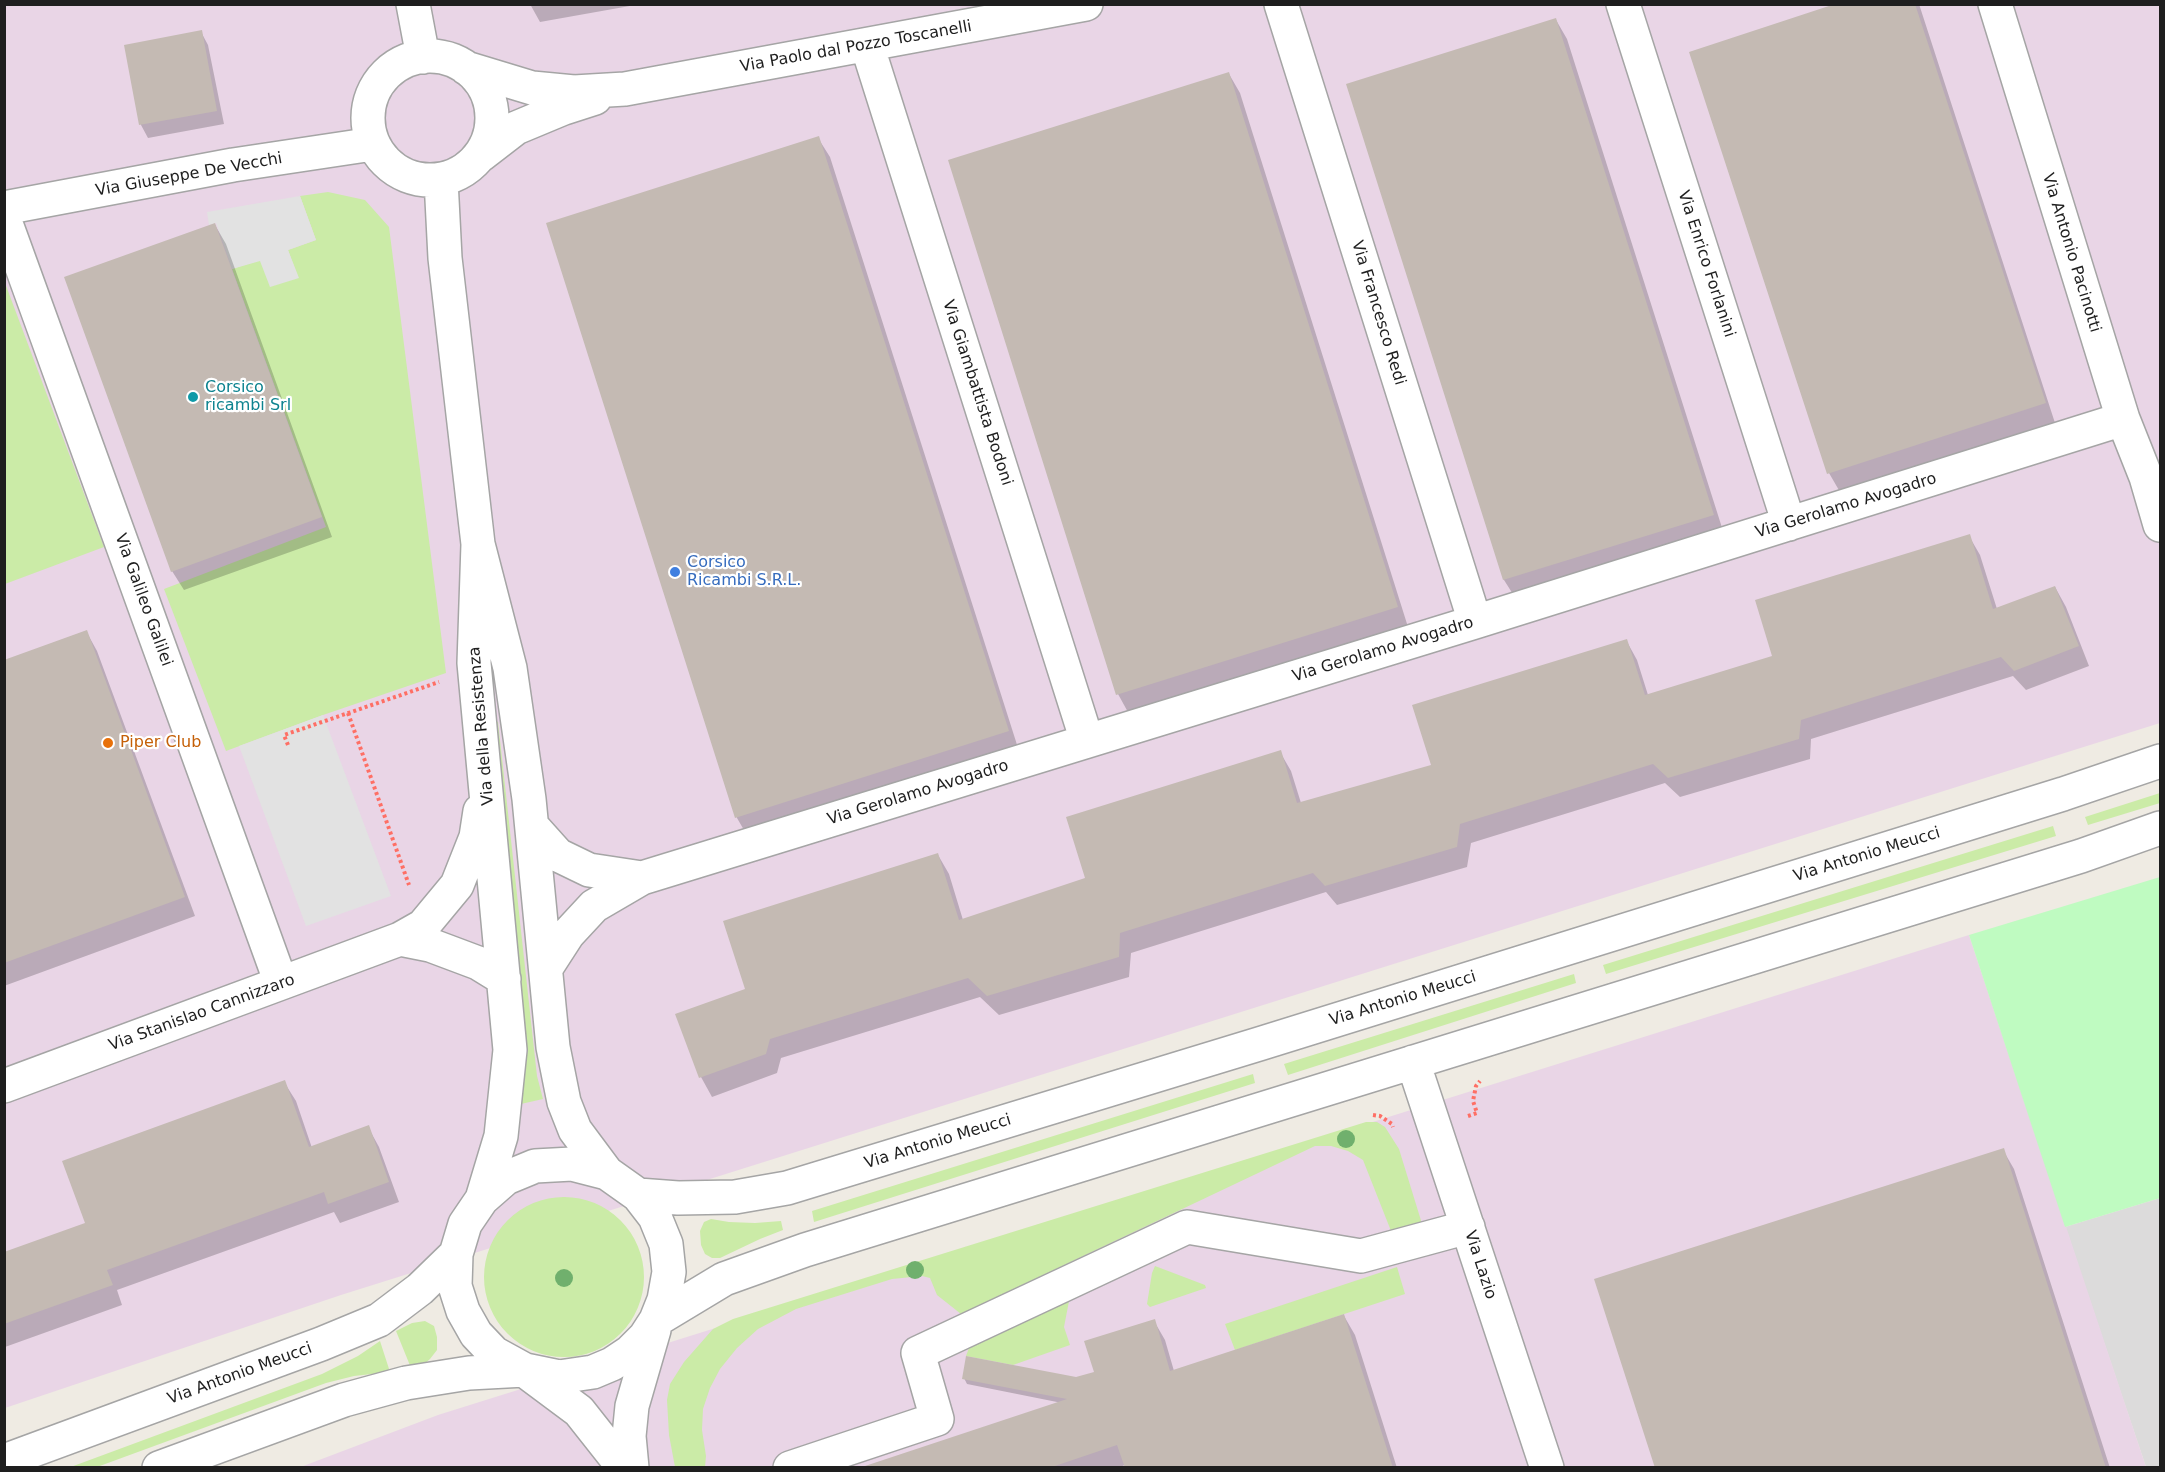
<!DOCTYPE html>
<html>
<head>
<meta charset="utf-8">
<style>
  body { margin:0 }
  #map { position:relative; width:2165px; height:1472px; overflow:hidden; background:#efebe3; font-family:"DejaVu Sans",sans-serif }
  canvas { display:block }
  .frame { position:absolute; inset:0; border:6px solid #1e1e1e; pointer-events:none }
</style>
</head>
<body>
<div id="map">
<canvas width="2165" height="1472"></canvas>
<div class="frame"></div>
</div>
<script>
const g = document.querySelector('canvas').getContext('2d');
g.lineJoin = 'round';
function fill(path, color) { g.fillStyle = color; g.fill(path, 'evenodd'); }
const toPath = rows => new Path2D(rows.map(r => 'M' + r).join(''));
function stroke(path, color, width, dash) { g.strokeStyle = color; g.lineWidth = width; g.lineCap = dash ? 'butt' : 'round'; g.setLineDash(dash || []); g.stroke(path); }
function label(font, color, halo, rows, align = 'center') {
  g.font = font + ' "DejaVu Sans",sans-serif'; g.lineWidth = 4.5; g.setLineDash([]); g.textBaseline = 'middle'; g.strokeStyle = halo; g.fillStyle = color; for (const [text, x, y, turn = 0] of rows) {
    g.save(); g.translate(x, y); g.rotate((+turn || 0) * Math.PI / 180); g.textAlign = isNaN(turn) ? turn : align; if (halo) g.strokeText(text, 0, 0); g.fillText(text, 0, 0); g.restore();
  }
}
const residential = toPath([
  [2160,1198,2160,1467,2146,1467,2065,1227]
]);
const industrial = toPath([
  [4,5,2160,5,2160,723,341,1295,5,1408],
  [1969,935,2146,1467,298,1468,438,1415]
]);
const grass = toPath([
  [328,192,365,200,389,227,446,673,323,715,226,751,164,589,326,527,232,269,260,260,298,278,288,250,316,240,300,196],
  [5,283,104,547,5,584,4,584],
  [496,721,498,722,537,1076,543,1099,521,1104,524,1076,523,1046,494,723],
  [2160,793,2160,803,2088,825,2085,817],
  [2053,826,2056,836,1606,974,1603,965],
  [1574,974,1576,983,1288,1075,1284,1064],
  [1253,1074,1255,1083,814,1222,812,1211],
  [1366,1122,1377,1122,1385,1127,1399,1149,1423,1227,1393,1236,1363,1160,1348,1151,1331,1146,1315,1146,961,1314,937,1295,930,1278,922,1276,892,1279,796,1309,758,1329,737,1348,720,1369,710,1388,703,1409,702,1430,706,1456,705,1467,675,1467,669,1435,667,1400,670,1384,684,1362,713,1329,733,1319],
  '484 1277a80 80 0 1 1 160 0a80 80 0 1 1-160 0Z',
  [711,1219,729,1222,755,1223,781,1221,783,1230,760,1239,720,1258,712,1258,705,1254,701,1245,700,1231,704,1222],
  [1155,1266,1205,1285,1206,1288,1150,1307,1147,1304,1152,1273],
  [1397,1267,1405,1294,1235,1350,1225,1324],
  [1070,1296,1064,1327,1070,1345,1013,1365,966,1356,972,1340],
  [425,1321,434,1326,437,1337,437,1350,430,1359,422,1366,411,1368,396,1331,412,1323],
  [380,1341,390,1372,354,1376,326,1383,97,1467,68,1468,322,1374,358,1356]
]);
const park = toPath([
  [2160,877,2160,1198,2065,1227,1969,935]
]);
const parking = toPath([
  [300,196,316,240,288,250,299,278,270,287,260,261,232,269,216,223,209,225,207,212],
  [323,715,391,896,306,926,239,746]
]);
const shadow = toPath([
  [530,4,641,4,540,22],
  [1840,4,1919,4,2055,423,1840,492,1829,473],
  [1556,20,1567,39,1724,534,1516,599,1504,580,1348,85],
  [201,32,208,45,224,124,148,138,141,125,126,46],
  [1229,74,1240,93,1408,627,1129,714,1118,694],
  [818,138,830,157,1019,751,748,837,737,818,548,224],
  [215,225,226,244,332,537,184,590,172,571],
  [1969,536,1980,555,1997,609,2055,587,2066,607,2089,666,2026,690,2013,676,1811,739,1810,759,1680,797,1665,783,1471,843,1467,867,1337,905,1326,892,1131,953,1129,977,999,1015,980,997,781,1058,777,1073,712,1097,701,1077,747,990,938,855,949,874,963,920,1087,879,1280,752,1291,771,1301,803,1433,766,1626,640,1637,660,1648,695,1774,657],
  [86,631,97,651,195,916,4,986,4,661],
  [284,1082,296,1101,312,1148,368,1127,379,1147,399,1202,340,1223,334,1212,117,1290,122,1305,5,1347,4,1253,87,1224],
  [2003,1150,2014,1169,2110,1468,1656,1468],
  [1344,1316,1355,1335,1397,1468,1126,1468,1125,1465,1118,1468,863,1468,1062,1403,967,1384,964,1378,1076,1378,1093,1374,1154,1321,1165,1340,1174,1371]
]);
const building = toPath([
  [1835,4,1915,4,2046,403,1827,474,1689,52],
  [1556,18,1714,515,1503,580,1346,84],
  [202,30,217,111,139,125,124,45],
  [1229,72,1398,607,1116,695,948,160],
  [819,136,1009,731,735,818,546,223],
  [215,223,322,517,171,572,64,277],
  [1970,534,1993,609,2055,586,2079,646,2014,671,2001,657,1801,720,1799,739,1668,778,1653,764,1460,824,1457,847,1325,886,1313,873,1120,933,1119,957,987,996,968,978,770,1039,766,1054,699,1078,675,1014,745,989,723,921,938,853,959,920,1085,878,1066,817,1281,750,1297,803,1431,765,1412,705,1627,639,1645,695,1772,656,1755,600],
  [87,630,185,897,4,963,4,660],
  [285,1080,309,1147,369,1125,389,1182,328,1204,324,1192,107,1270,113,1285,4,1324,4,1252,85,1223,62,1161],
  [2004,1148,2106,1468,1655,1468,1594,1279],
  [1344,1314,1393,1468,1125,1468,1117,1445,1049,1468,859,1468,1067,1399,962,1379,966,1356,1076,1377,1094,1372,1084,1341,1155,1319,1170,1371]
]);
const path = toPath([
  [348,713,409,885],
  [288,745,284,735,439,682],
  [1373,1115,1380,1116,1392,1124,1393,1127],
  [1468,1116,1477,1113,1473,1101,1476,1086,1480,1081]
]);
const minor = toPath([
  [413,4,423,57],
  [1281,4,1475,622],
  [1623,4,1789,524],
  [1995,4,2123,419,2146,477,2160,496],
  [867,45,1087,741],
  '368 118a62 62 0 1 1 124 0a62 62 0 1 1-124 0Z',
  [466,68,532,88,574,92,625,89,1086,4],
  [481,155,516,128,564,108,595,98],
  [441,180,445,258,478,544,474,663,510,1050,501,1136,482,1199],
  [4,208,233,165,373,144],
  [4,218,281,983],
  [2146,477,2160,525],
  [478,544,510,668,529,799,553,1047,564,1102,575,1130,607,1173,638,1195,655,1217,666,1244,669,1272,664,1300,656,1320,645,1337,630,1352,612,1364,593,1372,559,1377,525,1370,494,1353,476,1334,463,1311,455,1286,456,1254,465,1224,482,1199,506,1178,535,1166,572,1164,607,1173],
  [532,826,558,855,589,870,642,878],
  [400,939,430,945,478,963,504,979],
  [546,968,568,934,594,906,642,878,1475,622,2123,419],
  [1413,1062,1547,1468],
  [4,1086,400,939,423,926,457,885,476,837,480,811],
  [638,1195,678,1198,735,1197,787,1188,1259,1044,2063,794,2160,761],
  [656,1320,724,1279,805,1250,2081,856,2160,828],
  [528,1373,579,1411,624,1468],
  [4,1461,321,1344,379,1320,420,1289,456,1254],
  [159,1468,344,1400,406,1383,469,1373,525,1370],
  [632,1468,629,1436,632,1406,654,1330],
  [790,1468,937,1419,918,1353,1187,1227,1361,1256,1468,1227]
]);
const trees = [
  [1346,1139],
  [915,1270],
  [564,1278]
];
const markers = [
  [193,397,6,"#0f9aa8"],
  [675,572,6,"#3f7fe0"],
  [108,743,6,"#e8710a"]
];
const streetNames = [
  ["Via Paolo dal Pozzo Toscanelli",856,47,-10],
  ["Via Giuseppe De Vecchi",189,175,-10],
  ["Via Antonio Pacinotti",2071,253,73],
  ["Via Enrico Forlanini",1706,264,72],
  ["Via Francesco Redi",1378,313,73],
  ["Via Giambattista Bodoni",977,393,72],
  ["Via Gerolamo Avogadro",1846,506,-17],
  ["Via Galileo Galilei",143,600,70],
  ["Via Gerolamo Avogadro",1383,650,-17],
  ["Via della Resistenza",482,726,-95],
  ["Via Gerolamo Avogadro",918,793,-17],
  ["Via Antonio Meucci",1867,855,-17],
  ["Via Antonio Meucci",1403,999,-17],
  ["Via Stanislao Cannizzaro",202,1013,-20],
  ["Via Antonio Meucci",938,1142,-17],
  ["Via Lazio",1480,1265,72],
  ["Via Antonio Meucci",240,1374,-20]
];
const cultureNames = [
  ["Corsico",205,388],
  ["ricambi Srl",205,406]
];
const shopNames = [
  ["Corsico",687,563],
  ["Ricambi S.R.L.",687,581]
];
const foodNames = [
  ["Piper Club",120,743]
];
fill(residential, '#dcdbdb');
fill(industrial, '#e9d5e6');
fill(grass, '#cbeba7');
fill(park, '#bffbc1');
fill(parking, '#e2e2e2');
fill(shadow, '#0003');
fill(building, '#c4bab3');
stroke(minor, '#a5a5a5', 36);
stroke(path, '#fe6f65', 4, [3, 3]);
stroke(minor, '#fff', 33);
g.fillStyle = '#70b06d';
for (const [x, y] of trees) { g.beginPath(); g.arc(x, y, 9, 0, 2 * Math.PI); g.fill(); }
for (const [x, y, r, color] of markers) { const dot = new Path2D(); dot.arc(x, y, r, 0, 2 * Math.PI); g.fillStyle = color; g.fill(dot); stroke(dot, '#fff', 2); }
label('16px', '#1e1e1e', '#fff', streetNames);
label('16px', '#0d838f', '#fff', cultureNames, 'left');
label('16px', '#366cbe', '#fff', shopNames, 'left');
label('16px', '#c56008', '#fff', foodNames, 'left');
</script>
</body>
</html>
